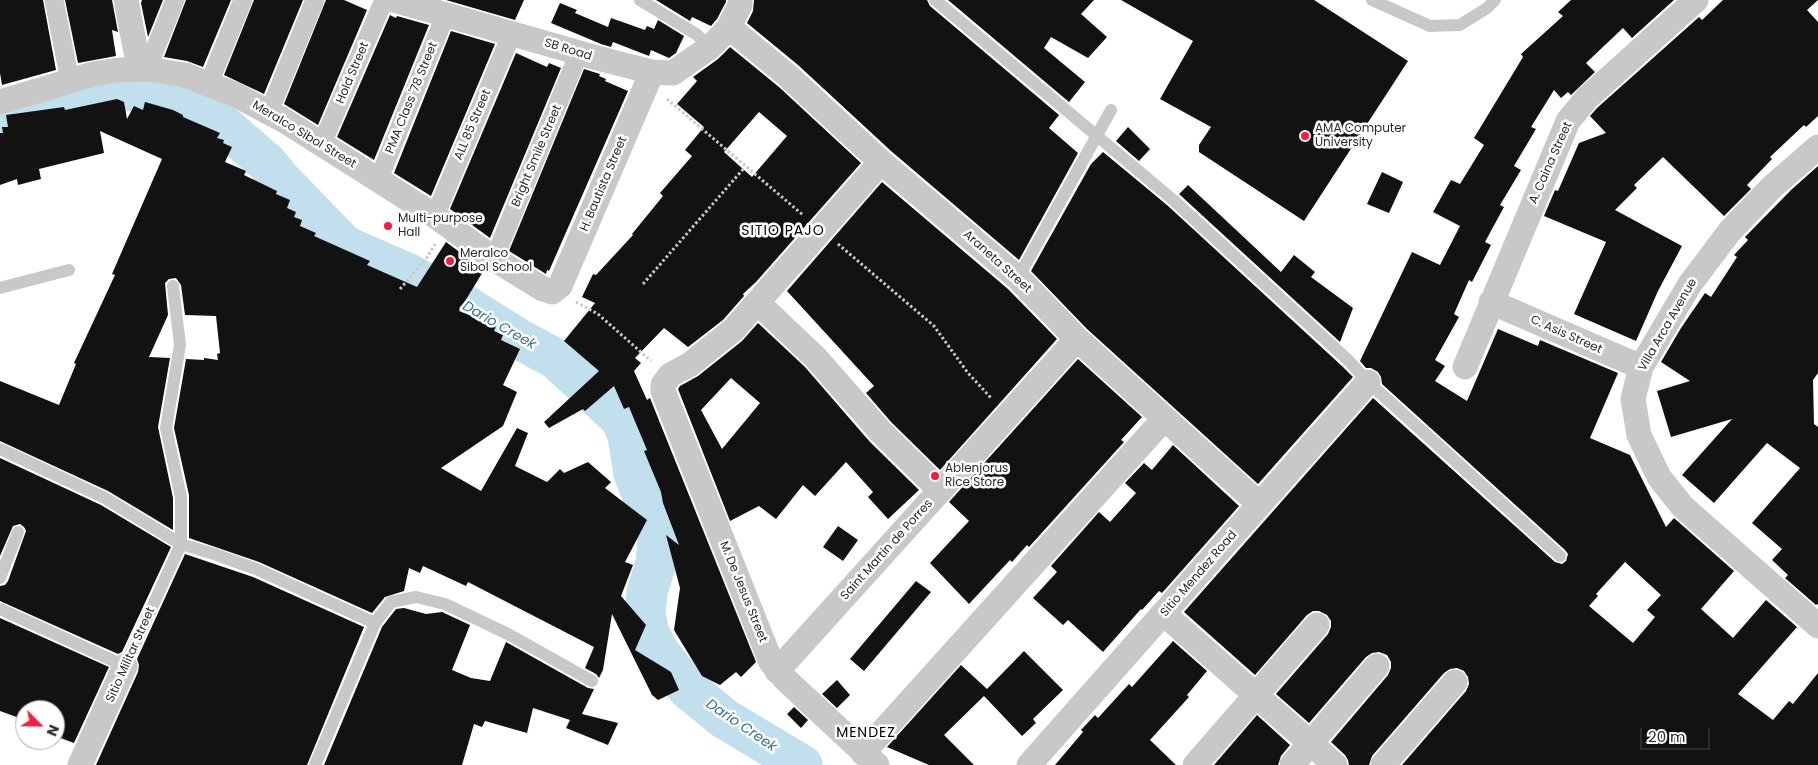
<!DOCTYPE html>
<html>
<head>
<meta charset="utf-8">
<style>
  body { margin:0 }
  #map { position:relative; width:1818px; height:765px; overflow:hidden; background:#fff; font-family:Poppins,sans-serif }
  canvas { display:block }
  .north { position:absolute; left:15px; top:700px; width:50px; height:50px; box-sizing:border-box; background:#fff; border:1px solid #aaa; border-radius:50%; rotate:113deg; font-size:14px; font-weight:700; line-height:20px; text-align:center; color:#2b2b2b }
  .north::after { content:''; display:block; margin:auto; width:18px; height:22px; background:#f21e3d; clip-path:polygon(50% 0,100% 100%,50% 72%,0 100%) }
  .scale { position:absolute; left:1640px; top:728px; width:70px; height:22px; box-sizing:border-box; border:2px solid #2b2b2b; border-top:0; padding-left:6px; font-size:15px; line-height:18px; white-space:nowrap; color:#2b2b2b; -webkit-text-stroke:4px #fff; paint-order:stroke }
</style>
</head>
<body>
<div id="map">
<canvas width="1818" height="765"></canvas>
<div class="north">N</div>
<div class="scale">20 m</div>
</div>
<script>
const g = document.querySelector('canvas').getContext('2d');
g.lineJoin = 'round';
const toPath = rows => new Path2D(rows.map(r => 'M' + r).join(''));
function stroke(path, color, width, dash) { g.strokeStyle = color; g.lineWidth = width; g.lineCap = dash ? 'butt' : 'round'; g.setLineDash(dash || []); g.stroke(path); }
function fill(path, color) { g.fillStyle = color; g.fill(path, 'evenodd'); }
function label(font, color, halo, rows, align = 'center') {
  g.font = font + ' Poppins,sans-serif'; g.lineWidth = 5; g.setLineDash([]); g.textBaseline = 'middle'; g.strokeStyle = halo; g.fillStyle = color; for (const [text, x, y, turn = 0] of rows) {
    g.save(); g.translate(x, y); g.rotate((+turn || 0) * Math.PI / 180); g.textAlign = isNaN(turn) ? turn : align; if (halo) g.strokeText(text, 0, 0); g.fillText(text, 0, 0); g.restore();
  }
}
const river = toPath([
  [0,118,35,110,83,92,120,90,160,92,200,105,267,163,280,179,345,246,409,274,448,295,519,339,556,359,621,419,628,436,634,474,654,524,658,539,656,563,647,592,645,614,649,633,659,652,687,688,725,719,802,765]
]);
const building = toPath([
  [0,0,43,0,56,70,2,85,0,73],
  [65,0,112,0,118,32,112,30,116,56,78,63],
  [142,0,163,0,148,37,141,3],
  [186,0,231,0,203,67,187,61,164,57],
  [254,0,303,0,264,94,224,75],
  [326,0,344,0,367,10,318,125,284,104],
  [446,0,524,0,515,20],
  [656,0,726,0,726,2,717,19,711,26,692,17,690,21],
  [754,0,927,0,930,6,1059,115,1049,128,1078,153,1019,260,891,151,798,65,747,23,753,11],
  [948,0,1094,0,1081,14,1107,37,1088,58,1051,37,1044,48,1085,82,1069,102],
  [1121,0,1314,0,1408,61,1304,221,1199,152,1199,145,1211,127,1160,99,1193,41],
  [1571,0,1674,0,1632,38,1623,28,1586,63,1595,72,1571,95,1568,92,1561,98,1554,90,1531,127,1536,129,1514,166,1521,170,1500,205,1504,207,1485,242,1491,245,1472,282,1469,280,1454,314,1459,317,1435,360,1445,366,1435,381,1467,401,1498,329,1538,346,1540,340,1618,373,1590,438,1630,455,1666,527,1674,518,1734,571,1701,609,1733,638,1766,600,1797,627,1738,694,1773,720,1789,701,1793,704,1818,673,1818,765,1402,765,1466,691,1469,684,1468,677,1464,671,1457,668,1450,669,1444,673,1372,756,1369,765,1349,765,1348,760,1345,755,1331,742,1388,675,1391,668,1391,662,1387,655,1379,652,1372,653,1366,657,1309,723,1276,694,1328,634,1331,627,1331,621,1327,615,1319,611,1313,611,1307,615,1255,675,1184,612,1373,398,1555,562,1562,564,1566,561,1568,554,1565,550,1382,384,1381,377,1378,372,1371,368,1366,368,1360,361,1412,252,1440,265,1460,226,1433,212,1451,180,1460,184,1484,145,1474,138,1523,57,1521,54,1563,16,1558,12],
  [1625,562,1661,595,1647,610,1655,617,1633,643,1589,606,1598,596,1596,594],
  [1723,0,1818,0,1807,10,1818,22,1818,116,1806,127,1804,125,1770,157,1772,159,1747,185,1751,189,1724,216,1663,157,1634,185,1637,188,1615,210,1682,246,1658,291,1636,341,1574,314,1606,242,1544,216,1555,190,1558,191,1579,143,1606,133,1590,116,1597,108,1699,17,1702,20],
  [560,3,577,10,575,13,608,27,611,18,645,30,647,26,654,29,658,20,684,36,676,53,669,58,651,50,649,56,613,42,611,47,601,44,551,23],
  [390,15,396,18,397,16,429,25,374,160,337,137],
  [451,31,495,44,431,196,394,173],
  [730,47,779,87,861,163,756,282,743,294,744,296,723,320,688,347,664,328,635,358,641,363,634,371,647,400,650,398,756,662,741,677,736,672,720,685,702,676,674,630,680,588,666,535,679,545,663,503,661,492,644,451,647,450,629,407,624,409,614,386,585,411,583,409,549,428,544,422,599,371,564,341,595,303,582,297,593,274,596,275,633,235,632,234,663,196,660,193,692,156,685,150,704,127,677,104,697,81,693,77,718,59],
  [759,112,787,136,752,177,724,152],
  [516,53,547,67,549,63,561,68,490,238,450,209],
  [584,69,600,74,599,76,606,79,605,81,628,91,549,271,547,270,546,274,509,251],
  [117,99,124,102,127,119,134,106,143,110,145,102,173,110,183,115,183,117,220,133,217,138,224,140,223,143,232,147,225,162,246,171,244,175,277,191,276,194,290,200,287,208,296,212,294,217,302,220,300,226,316,233,314,236,370,261,367,265,417,287,446,242,484,270,459,311,496,326,494,331,503,335,501,340,520,349,503,385,517,392,503,426,441,468,481,491,517,428,528,433,515,466,547,482,560,469,564,473,588,462,611,482,605,488,647,520,625,562,633,565,621,596,646,625,635,650,671,672,679,690,658,700,652,695,612,614,603,670,599,678,596,674,585,668,594,647,468,582,466,586,423,566,420,573,409,568,404,591,385,597,372,613,259,562,189,538,189,495,174,428,186,359,204,360,204,358,218,360,217,354,220,353,216,316,185,315,181,285,176,278,169,279,165,283,168,315,149,357,170,358,158,427,173,498,173,530,108,491,0,441,0,381,59,405,76,364,74,363,115,275,112,274,162,159,100,131,104,153,39,169,41,179,18,185,17,179,0,185,0,133,3,133,2,127,8,127,6,115,64,107,65,110],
  [1128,127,1150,149,1139,161,1116,141],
  [1103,152,1167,205,1343,367,1353,377,1258,484,1087,329,1031,271,1091,164],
  [1818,166,1818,373,1813,380,1814,424,1818,427,1818,604,1816,605,1785,578,1788,575,1772,560,1782,549,1752,523,1800,468,1767,443,1714,503,1682,475,1732,419,1671,437,1657,391,1690,381,1661,362,1681,328,1705,293,1711,297,1737,257,1734,255,1748,240,1745,237,1791,190],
  [1382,172,1403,182,1389,213,1367,204],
  [882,182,1008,289,1057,339,940,470,891,422,866,393,874,386,787,291],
  [1188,185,1281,272,1294,255,1315,272,1311,277,1353,308,1340,342,1179,194],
  [758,323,805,367,870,442,919,490,888,519,868,497,873,492,846,462,815,496,803,485,776,519,759,506,730,521,678,389,680,386,698,376,742,341],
  [731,378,760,403,722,449,701,410],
  [1078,359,1142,417,1121,440,1124,442,1029,547,1027,545,1012,562,1010,560,969,604,930,563,969,521,949,502],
  [1173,445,1239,506,1162,593,1159,591,1142,610,1141,609,1103,652,1068,620,1063,625,1033,598,1057,572,1051,566,1099,512,1110,522,1136,493,1125,483,1144,463,1152,470],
  [0,458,101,505,171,547,122,652,118,654,0,601,0,586,5,585,8,581,26,531,24,527,20,524,13,526,0,556],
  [838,526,858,540,843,561,823,547],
  [185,554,253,577,364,627,307,765,96,765,138,672,139,665,137,659],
  [916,581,931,592,864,671,850,659],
  [404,608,426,614,442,612,470,625,452,670,471,678,490,681,506,642,588,688,594,689,582,714,618,723,608,745,566,728,570,720,533,708,527,733,485,721,482,727,474,724,462,765,324,765,382,627,396,609],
  [0,618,109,667,74,743,55,736,55,710,25,710,25,720,0,711],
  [1173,641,1207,671,1187,695,1189,697,1150,740,1176,765,1055,765,1083,732,1081,730,1095,715,1098,718,1129,684,1132,687],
  [1024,651,1063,690,1033,719,1036,723,1022,736,984,696,944,735,974,765,929,765,887,747,961,665,987,689],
  [837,680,850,695,837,708,822,694],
  [794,707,808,720,801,728,787,714],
  [1257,715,1290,745,1281,756,1278,765,1214,765]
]);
const path = toPath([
  [667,99,803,215],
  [838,244,934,326,968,373,992,399],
  [643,284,745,167],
  [400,289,426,259,435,244],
  [576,302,598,314,651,361]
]);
const service = toPath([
  [640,0,696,34,710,47],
  [935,0,1172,199,1349,361,1368,382,1560,556],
  [1372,0,1430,26,1460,25,1487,8,1495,0],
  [1018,278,1111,110],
  [0,288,69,270],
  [0,449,105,498,181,544,214,554,256,569,375,623],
  [0,578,18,532],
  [0,609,125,666,181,544,181,497,166,428,180,345,173,286],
  [315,765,375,623,391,602,416,597,445,604,508,634,592,681]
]);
const pedestrian = toPath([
  [54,0,70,81],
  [147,69,175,0],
  [209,83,243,0],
  [269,112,315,0],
  [321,146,384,0],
  [378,181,445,16],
  [435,216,512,33],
  [494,259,579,53]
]);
const minor = toPath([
  [126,0,139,68],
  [394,0,597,58,652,72,673,73,710,47,721,36,729,27,740,5,740,0],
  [729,27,788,76,881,162,1018,278,1077,339,1259,504],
  [0,102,93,74,118,70,147,69,185,75,236,95,285,121,435,216,494,259,543,289,552,292,560,286,652,72],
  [1818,147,1772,187,1730,231,1690,284,1641,367,1633,399,1639,435,1659,477,1682,506,1818,626],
  [1491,302,1641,367],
  [758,303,815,357,881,432,940,490],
  [1465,367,1568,121,1587,98,1696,0],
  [1164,614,1335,765],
  [777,671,1077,339],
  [863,753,1164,419],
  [80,765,125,666],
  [877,765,785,679,771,662,663,391,663,385,670,375,689,365,733,330,881,162],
  [1029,765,1368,382],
  [1195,765,1317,625],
  [1292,765,1377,666],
  [1383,765,1455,682]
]);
const markers = [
  [1305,136,5,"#f21e3d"],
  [388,226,5,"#f21e3d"],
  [450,261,5,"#f21e3d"],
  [935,476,5,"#f21e3d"]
];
const streetNames = [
  ["SB Road",568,50,17],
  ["Hold Street",353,73,-67],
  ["PMA Class '78 Street",412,98,-68],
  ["ALL 85 Street",473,125,-67],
  ["Meralco Sibol Street",304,135,31],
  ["Bright Smile Street",537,156,-67],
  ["A. Caina Street",1551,163,-66],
  ["H. Bautista Street",604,184,-67],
  ["Araneta Street",997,262,42],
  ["Villa Arca Avenue",1668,325,-60],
  ["C. Asis Street",1566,335,24],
  ["Saint Martin de Porres",887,550,-48],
  ["Sitio Mendez Road",1199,574,-49],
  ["M. De Jesus Street",743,592,68],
  ["Sitio Militar Street",131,655,-66]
];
const poiNames = [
  ["AMA Computer",1315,129],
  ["University",1315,143],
  ["Multi-purpose",398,219],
  ["Hall",398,233],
  ["Meralco",460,254],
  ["Sibol School",460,268],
  ["Ablenjorus",945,469],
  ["Rice Store",945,483]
];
const neighbourhoodNames = [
  ["SITIO PAJO",783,231],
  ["MENDEZ",866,733]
];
const waterNames = [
  ["Dario Creek",499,326,30],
  ["Dario Creek",741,726,34]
];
stroke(river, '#c1dfed', 41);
fill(building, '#121212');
stroke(path, '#c8c8c8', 3, [2.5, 2.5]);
stroke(service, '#c8c8c8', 12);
stroke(pedestrian, '#c8c8c8', 19);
stroke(minor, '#c8c8c8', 25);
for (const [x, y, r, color] of markers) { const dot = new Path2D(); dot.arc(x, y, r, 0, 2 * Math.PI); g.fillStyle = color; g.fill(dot); stroke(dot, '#fff', 2); }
label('12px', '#2b2b2b', '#fff', streetNames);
label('12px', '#2b2b2b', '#fff', poiNames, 'left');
g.letterSpacing = '1px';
label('14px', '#000', '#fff', neighbourhoodNames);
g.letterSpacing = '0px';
label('italic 14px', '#357592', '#fff', waterNames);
</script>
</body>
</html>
